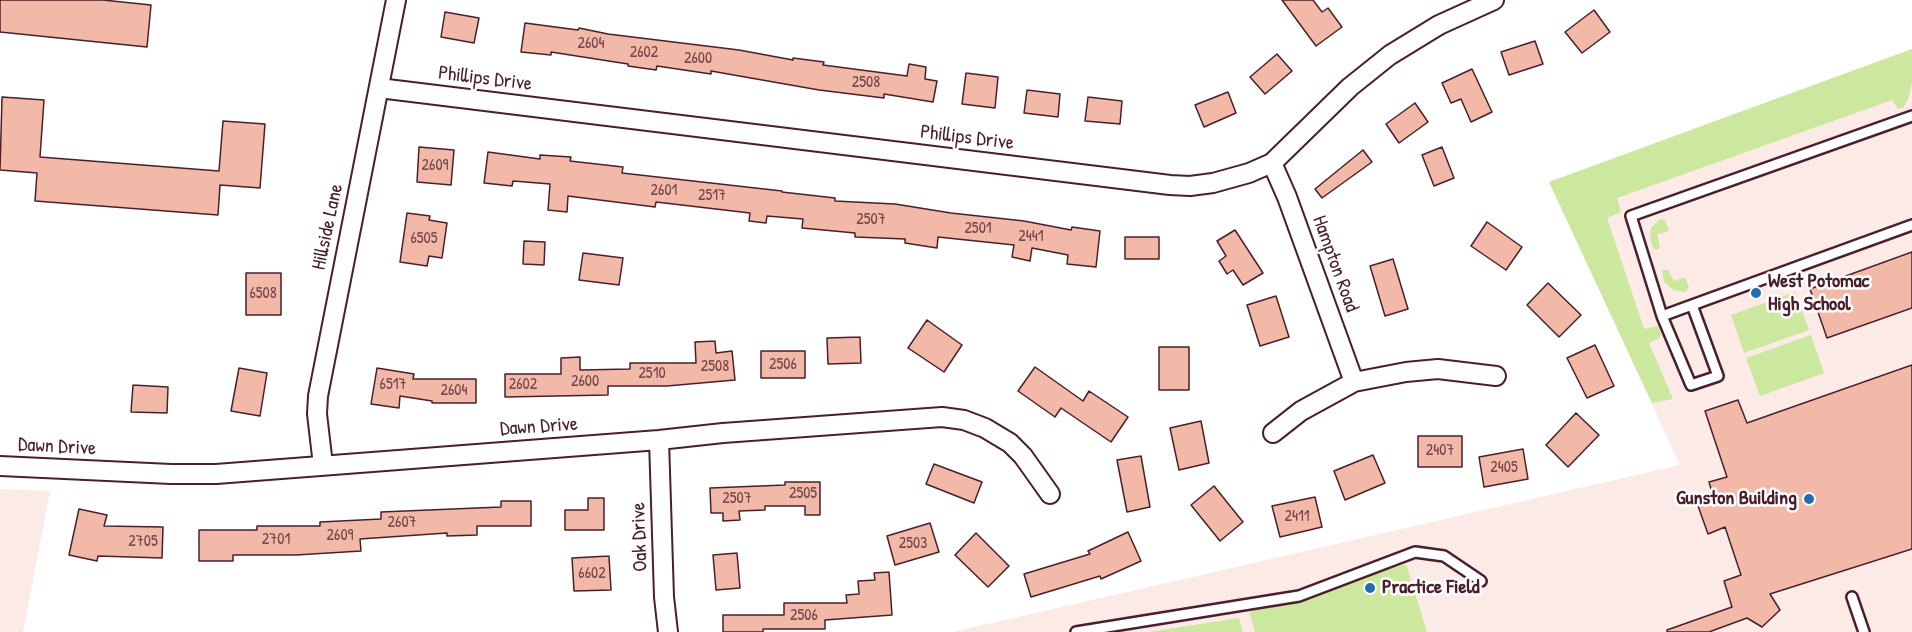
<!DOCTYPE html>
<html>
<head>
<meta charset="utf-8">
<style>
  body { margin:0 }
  canvas { display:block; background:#fff }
</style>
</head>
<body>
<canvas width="1912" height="632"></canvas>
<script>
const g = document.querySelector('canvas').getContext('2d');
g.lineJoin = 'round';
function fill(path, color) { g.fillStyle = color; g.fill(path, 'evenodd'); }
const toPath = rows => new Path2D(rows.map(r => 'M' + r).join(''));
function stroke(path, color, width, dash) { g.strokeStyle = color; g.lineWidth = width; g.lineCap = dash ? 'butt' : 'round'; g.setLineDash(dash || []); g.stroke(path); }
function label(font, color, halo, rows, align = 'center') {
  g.font = font + ' "Patrick Hand",sans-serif'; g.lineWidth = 5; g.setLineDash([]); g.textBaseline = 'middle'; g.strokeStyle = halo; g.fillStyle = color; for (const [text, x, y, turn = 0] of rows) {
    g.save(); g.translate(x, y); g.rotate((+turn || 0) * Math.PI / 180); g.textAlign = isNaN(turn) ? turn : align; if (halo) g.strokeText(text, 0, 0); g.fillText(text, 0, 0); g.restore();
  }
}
const built = toPath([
  [1912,49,1912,632,953,632,1680,465,1549,182],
  [0,489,50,491,23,632,0,632]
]);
const green = toPath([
  [1912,49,1912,83,1908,99,1903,108,1898,109,1892,100,1617,198,1621,212,1607,218,1644,329,1658,326,1661,334,1659,338,1649,343,1673,399,1652,403,1549,182],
  [1660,219,1665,220,1669,231,1657,234,1660,246,1658,250,1654,249,1650,240,1651,228],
  [1664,270,1668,270,1674,281,1685,277,1689,288,1685,292,1673,290,1664,282,1662,272],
  [1795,292,1809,330,1744,353,1731,315],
  [1811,335,1824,373,1760,396,1746,358],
  [1406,564,1427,632,1255,632,1249,612],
  [1239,618,1243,632,1149,632]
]);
const building = toPath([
  [0,0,103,0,151,5,147,47,0,32,0,0],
  [1282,0,1313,0,1322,12,1328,8,1342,27,1316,46,1282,0],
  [1594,10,1610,32,1582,53,1565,32,1594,10],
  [445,12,479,18,474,43,441,37,445,12],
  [525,23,578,30,579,28,608,34,739,50,793,60,793,58,824,62,823,65,907,76,909,64,926,67,925,79,937,81,933,102,884,94,884,98,819,90,711,71,711,74,657,66,656,70,628,66,628,64,551,52,551,55,521,52,525,23],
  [1535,41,1543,64,1509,75,1501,52,1535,41],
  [1277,54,1292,71,1265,94,1250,77,1277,54],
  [1472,69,1492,112,1471,122,1461,99,1451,103,1442,83,1472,69],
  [966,73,998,77,995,108,962,104,966,73],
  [1027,90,1060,94,1058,117,1024,113,1027,90],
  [1228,92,1236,113,1204,127,1195,105,1228,92],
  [2,97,44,100,40,157,219,171,223,121,265,124,260,188,220,185,218,215,35,201,37,173,0,170,2,97],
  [1088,97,1122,101,1120,124,1085,121,1088,97],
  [1415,103,1428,122,1399,143,1386,124,1415,103],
  [419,147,454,150,451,185,417,182,419,147],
  [1442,147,1454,178,1434,186,1422,155,1442,147],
  [1363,150,1372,162,1322,198,1315,189,1363,150],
  [488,152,540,159,540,155,571,157,570,161,623,167,622,173,782,191,782,192,835,198,835,201,895,204,951,213,1024,221,1071,230,1072,227,1100,231,1096,267,1067,264,1068,255,1032,248,1030,261,1012,257,1014,245,938,237,937,248,905,243,905,239,855,237,855,233,802,228,803,219,767,216,766,223,749,221,750,213,656,202,655,207,568,196,567,212,548,210,550,184,513,181,512,186,484,183,488,152],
  [407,213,430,216,429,220,447,223,442,258,429,256,427,266,400,262,407,213],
  [1487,222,1522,247,1506,270,1471,246,1487,222],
  [1235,230,1263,273,1243,285,1233,270,1227,274,1219,261,1226,256,1217,241,1235,230],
  [1125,237,1159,237,1159,259,1125,259,1125,237],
  [524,241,545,242,544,265,523,264,524,241],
  [1912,252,1912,308,1827,338,1810,289,1912,252],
  [583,253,623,258,619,285,579,280,583,253],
  [1393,259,1408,309,1385,316,1370,266,1393,259],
  [246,273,281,273,281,315,246,315,246,273],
  [1548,283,1581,315,1559,337,1527,305,1548,283],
  [1276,296,1289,337,1260,346,1247,305,1276,296],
  [927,320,962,345,944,372,908,348,927,320],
  [860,337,861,363,828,364,827,338,860,337],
  [715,341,716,353,732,351,735,380,667,386,608,386,608,395,505,397,505,374,561,374,561,358,580,357,580,370,630,369,630,363,696,363,695,342,715,341],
  [1595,345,1614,386,1587,398,1567,358,1595,345],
  [1159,347,1189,347,1189,390,1159,390,1159,347],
  [761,351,805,351,805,378,761,378,761,351],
  [1912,365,1912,549,1770,594,1780,610,1762,627,1747,618,1709,632,1667,632,1667,630,1732,607,1724,581,1741,575,1725,527,1708,534,1697,503,1713,496,1709,482,1727,477,1705,411,1738,400,1747,423,1912,365],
  [1035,367,1083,401,1089,391,1128,417,1111,442,1061,408,1055,417,1018,391,1035,367],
  [239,368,267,373,260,416,231,411,239,368],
  [377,368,414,374,413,379,476,379,476,403,432,403,432,401,400,396,399,408,371,404,377,368],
  [133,385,168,387,167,413,131,412,133,385],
  [1576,413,1599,435,1568,467,1546,445,1576,413],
  [1201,421,1209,463,1179,470,1170,428,1201,421],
  [1418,436,1462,436,1462,467,1418,467,1418,436],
  [1523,449,1528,479,1484,487,1479,457,1523,449],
  [1373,455,1385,483,1345,500,1334,471,1373,455],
  [1141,456,1150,507,1127,512,1117,460,1141,456],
  [934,464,982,482,974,503,926,484,934,464],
  [785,482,820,482,820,515,805,515,805,506,765,506,765,510,739,511,740,520,723,521,723,513,711,513,710,488,785,485,785,482],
  [1214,486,1243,522,1220,541,1191,505,1214,486],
  [1315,497,1322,527,1280,537,1272,506,1315,497],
  [588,498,604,498,604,530,565,530,565,510,588,510,588,498],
  [501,501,531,501,531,526,477,526,477,535,447,536,447,533,360,539,361,551,296,555,233,555,233,561,199,561,199,530,257,530,257,526,320,526,320,522,381,519,381,512,501,507,501,501],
  [79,509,107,515,104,526,163,527,162,558,98,556,97,561,69,555,79,509],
  [930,523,939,552,895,565,887,536,930,523],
  [1128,532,1141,561,1101,579,1100,576,1031,597,1024,574,1090,554,1088,551,1128,532],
  [976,533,1009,566,988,587,955,555,976,533],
  [737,553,740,588,716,590,713,555,737,553],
  [609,556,611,590,574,591,572,558,609,556],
  [889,572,892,615,825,620,825,629,763,629,763,632,723,632,723,615,784,615,784,603,847,603,846,595,859,594,858,581,875,580,874,573,889,572]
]);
const lane = toPath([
  [1912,116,1631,216,1662,316,1691,385,1718,376,1692,305,1912,225],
  [1662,316,1692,305],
  [1852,597,1864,632],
  [1076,632,1299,596,1415,552,1444,556,1481,581]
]);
const street = toPath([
  [379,88,1170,185,1190,186,1213,183,1249,173,1272,163,1350,87,1390,55,1439,25,1494,0],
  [1272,163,1287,197,1354,382],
  [1273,433,1301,411,1354,382,1406,372,1438,369,1496,376],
  [659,440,664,597,668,632],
  [323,465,317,414,318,396,396,0],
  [0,466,171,474,216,474,659,440,723,433,942,417,964,420,985,428,1010,443,1023,456,1050,494]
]);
const markers = [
  [1756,293,6,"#1f6fb2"],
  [1809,499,6,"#1f6fb2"],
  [1370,588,6,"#1f6fb2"]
];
const numberNames = [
  ["2604",591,44],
  ["2602",644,53],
  ["2600",698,59],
  ["2508",866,83],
  ["2609",435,166],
  ["2601",664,191],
  ["2517",712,196],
  ["2507",871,220],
  ["2501",978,229],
  ["2441",1031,237],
  ["6505",424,239],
  ["6508",263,294],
  ["2506",783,365],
  ["2508",715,367],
  ["2510",652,374],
  ["2600",585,382],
  ["6517",393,385],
  ["2602",523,385],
  ["2604",454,391],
  ["2407",1440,451],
  ["2405",1504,468],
  ["2505",803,494],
  ["2507",737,499],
  ["2411",1297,517],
  ["2607",402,523],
  ["2609",340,536],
  ["2701",276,540],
  ["2705",143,542],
  ["2503",913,544],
  ["6602",592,574],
  ["2506",804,616]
];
const streetNames = [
  ["Phillips Drive",485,79,7],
  ["Phillips Drive",967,138,7],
  ["Hillside Lane",328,227,-78],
  ["Hampton Road",1335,264,70],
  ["Dawn Drive",539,427,-4],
  ["Dawn Drive",57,447,3],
  ["Oak Drive",640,537,-92]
];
const poiNames = [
  ["West Potomac",1768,282],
  ["High School",1768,305],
  ["Gunston Building",1797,499,"right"],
  ["Practice Field",1382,588]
];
fill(built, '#fbeae5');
fill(green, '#cce79e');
fill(building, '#f2b9a8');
stroke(building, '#4a1f2b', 1.5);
stroke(lane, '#4a1f2b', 14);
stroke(street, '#4a1f2b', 22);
stroke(lane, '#fff', 9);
stroke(street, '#fff', 18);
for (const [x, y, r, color] of markers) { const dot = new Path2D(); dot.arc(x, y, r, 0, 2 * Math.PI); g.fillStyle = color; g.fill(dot); stroke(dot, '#fff', 2); }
label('16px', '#74464a', null, numberNames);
label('20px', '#4a1f2b', '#fff', streetNames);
label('bold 20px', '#4a1f2b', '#fff', poiNames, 'left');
</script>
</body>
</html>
